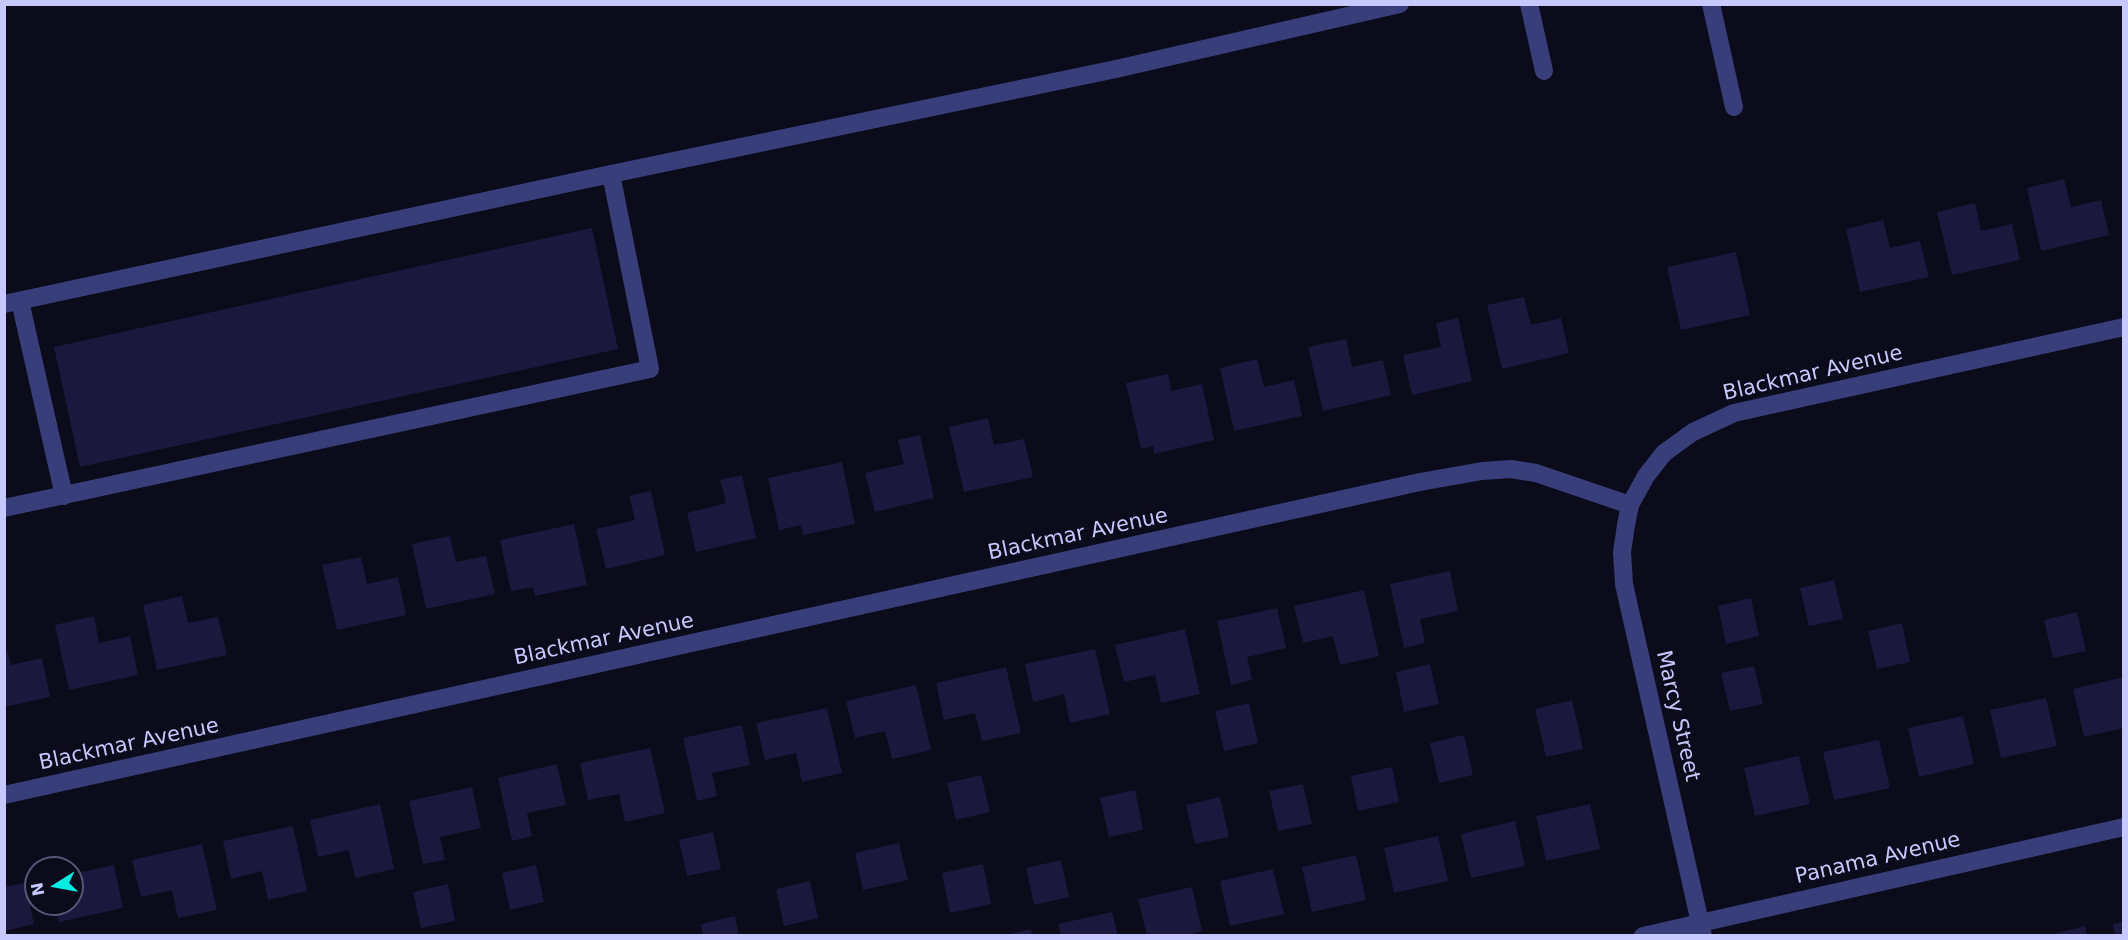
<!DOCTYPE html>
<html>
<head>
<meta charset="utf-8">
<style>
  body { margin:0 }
  #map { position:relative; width:2128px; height:940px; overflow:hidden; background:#0c0b1b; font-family:"DejaVu Sans",sans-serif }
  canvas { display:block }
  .frame { position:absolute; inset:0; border:6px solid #c6c8fe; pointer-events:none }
  .north { position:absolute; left:24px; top:856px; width:60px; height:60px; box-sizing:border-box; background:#0c0b1b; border:2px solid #565776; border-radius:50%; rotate:259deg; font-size:16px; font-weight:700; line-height:24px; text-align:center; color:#c6c8fe }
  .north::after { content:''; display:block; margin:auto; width:21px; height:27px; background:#04ece1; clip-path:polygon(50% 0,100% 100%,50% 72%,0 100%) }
</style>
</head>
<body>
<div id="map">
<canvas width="2128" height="940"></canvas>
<div class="frame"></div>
<div class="north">N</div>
</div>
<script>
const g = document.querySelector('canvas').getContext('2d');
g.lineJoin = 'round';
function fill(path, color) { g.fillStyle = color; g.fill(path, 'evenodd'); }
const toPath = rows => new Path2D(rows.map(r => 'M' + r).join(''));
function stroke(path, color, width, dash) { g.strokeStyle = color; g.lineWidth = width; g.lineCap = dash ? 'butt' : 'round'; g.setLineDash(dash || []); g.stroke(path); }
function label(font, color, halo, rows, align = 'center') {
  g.font = font + ' "DejaVu Sans",sans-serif'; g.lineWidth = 4.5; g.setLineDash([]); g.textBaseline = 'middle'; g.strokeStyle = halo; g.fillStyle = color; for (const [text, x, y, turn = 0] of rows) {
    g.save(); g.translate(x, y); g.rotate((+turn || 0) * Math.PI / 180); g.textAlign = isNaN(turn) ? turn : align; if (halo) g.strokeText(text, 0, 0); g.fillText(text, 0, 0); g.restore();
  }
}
const building = toPath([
  [2064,179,2071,207,2101,200,2109,235,2041,251,2027,188],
  [1975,203,1981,231,2012,224,2020,260,1952,275,1937,212],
  [1883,220,1890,248,1920,241,1929,277,1860,292,1846,229],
  [592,228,618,349,80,467,54,347],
  [1736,252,1750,315,1681,330,1667,267],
  [1524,297,1531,325,1561,318,1569,353,1502,369,1487,305],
  [1458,318,1472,381,1412,395,1403,355,1441,347,1436,323],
  [1346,339,1352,367,1383,360,1391,395,1323,411,1308,347],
  [1257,359,1264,387,1294,380,1302,416,1234,431,1220,368],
  [1168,374,1171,391,1202,384,1214,440,1154,454,1153,446,1141,449,1126,383],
  [988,418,994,445,1024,439,1033,477,964,492,949,427],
  [920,435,934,498,875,512,865,473,904,464,898,440],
  [842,462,855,524,803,535,801,525,779,530,768,478],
  [742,475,756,538,696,552,687,513,726,503,720,480],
  [651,491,665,555,606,569,596,529,635,520,629,496],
  [574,524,587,585,535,596,533,587,511,591,500,540],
  [450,536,456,562,486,556,495,594,426,609,412,544],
  [361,557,367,584,398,577,406,615,337,630,322,565],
  [1450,571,1458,611,1420,619,1425,643,1404,648,1390,584],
  [1834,580,1843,619,1809,626,1800,588],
  [1364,590,1379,656,1340,665,1333,636,1303,643,1294,606],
  [182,596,188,623,218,617,227,655,157,670,143,605],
  [1751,598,1759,636,1726,644,1718,606],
  [1277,608,1286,648,1247,657,1252,680,1231,685,1217,621],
  [2077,612,2086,651,2053,658,2044,620],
  [94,616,99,643,130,636,138,675,69,690,55,625],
  [1902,623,1910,662,1877,669,1868,631],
  [1185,629,1200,694,1161,703,1155,675,1124,682,1115,645],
  [4,641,11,665,42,658,50,697,4,707],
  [1095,649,1110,714,1070,723,1064,694,1033,702,1025,664],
  [1430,664,1439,704,1404,712,1396,672],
  [1754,666,1763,704,1730,711,1721,673],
  [1006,667,1021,733,982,741,975,713,944,720,936,683],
  [2124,677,2124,728,2084,737,2073,689],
  [916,685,931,750,892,759,885,731,855,738,846,701],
  [2046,698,2057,746,2001,758,1990,710],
  [1572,700,1583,749,1546,757,1535,709],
  [1249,703,1258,743,1224,751,1215,711],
  [827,708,842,773,802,782,796,753,765,760,756,723],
  [1963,716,1974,764,1919,777,1908,728],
  [742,725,750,765,712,773,717,796,697,801,683,738],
  [1464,735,1473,775,1439,783,1430,743],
  [1879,740,1890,788,1834,800,1823,752],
  [650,748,665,813,625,822,619,794,588,800,580,763],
  [1799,756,1810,804,1755,816,1744,768],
  [557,764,566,805,527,813,532,836,512,841,498,778],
  [1392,767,1399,802,1358,811,1351,776],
  [981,775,990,812,956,820,947,783],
  [1303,784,1312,824,1278,831,1269,791],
  [472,787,481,828,440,837,445,860,423,864,409,801],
  [1135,790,1143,830,1109,837,1100,798],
  [1220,797,1229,837,1195,844,1186,805],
  [380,804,394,869,355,878,349,850,318,857,310,820],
  [1590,804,1600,849,1546,861,1536,816],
  [1515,821,1525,866,1471,878,1461,834],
  [293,826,307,891,268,900,262,871,231,879,223,841],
  [713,832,721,869,687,876,679,840],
  [1438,836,1448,881,1394,893,1384,848],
  [899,843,908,880,863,890,855,853],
  [202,844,217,910,178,918,172,890,141,897,132,860],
  [1356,855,1366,900,1312,912,1302,867],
  [1061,860,1069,897,1034,905,1026,868],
  [983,864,991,904,950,913,942,873],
  [114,865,123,908,59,922,55,904,72,904,72,874],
  [536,865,544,902,510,910,502,873],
  [1273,869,1284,914,1230,926,1220,881],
  [810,881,818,918,784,926,776,889],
  [25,883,34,924,4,931,4,887],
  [448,884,455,921,421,928,413,892],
  [1192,887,1202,931,1185,936,1147,936,1138,899],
  [1112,912,1118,936,1061,936,1058,924],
  [735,916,739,936,703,936,701,924],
  [2124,921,2124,936,2115,936,2113,924],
  [2085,926,2087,936,2050,936,2050,935],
  [1031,929,1032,936,1007,936,1007,935]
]);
const minor = toPath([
  [1529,4,1544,71],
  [1711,4,1734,107],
  [611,174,1116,69,1400,4],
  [20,301,64,496],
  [4,304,611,174,650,369,4,508],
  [4,795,1420,482,1482,471,1511,469,1536,473,1630,505],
  [1643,936,2124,827],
  [1703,936,1624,584,1622,552,1626,525,1630,505,1646,476,1664,453,1693,432,1734,413,2124,327]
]);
const streetNames = [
  ["Blackmar Avenue",1813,374,-13],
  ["Blackmar Avenue",1078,535,-12],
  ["Blackmar Avenue",604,640,-12],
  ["Marcy Street",1677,716,77],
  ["Blackmar Avenue",129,745,-12],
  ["Panama Avenue",1878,859,-13]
];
fill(building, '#1a183c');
stroke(minor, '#373e7a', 18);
label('21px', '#c6c8fe', '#0c0b1b', streetNames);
</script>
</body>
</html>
